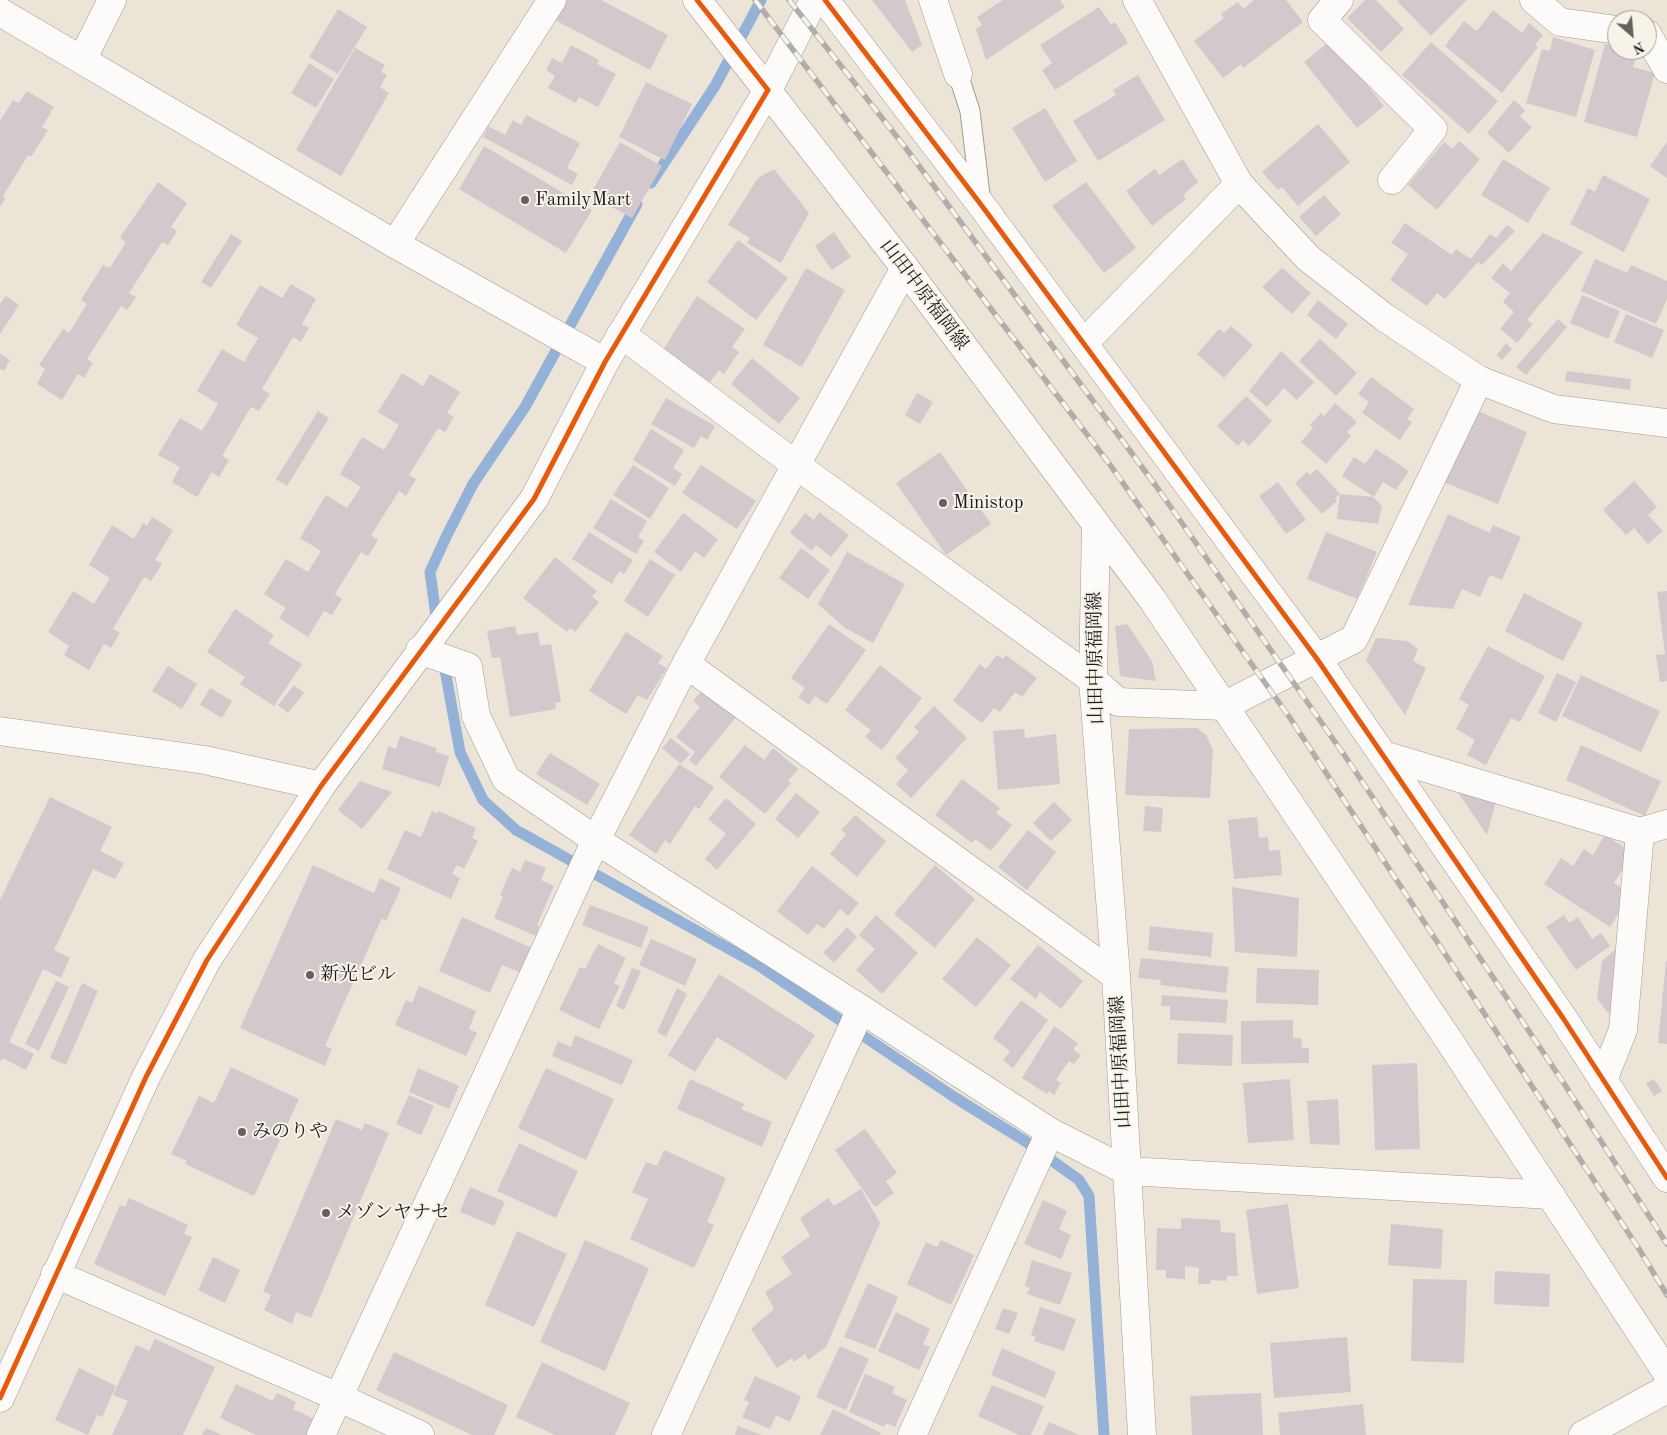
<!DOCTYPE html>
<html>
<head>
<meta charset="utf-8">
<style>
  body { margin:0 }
  #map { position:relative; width:1667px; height:1435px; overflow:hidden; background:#ebe4d7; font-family:"Old Standard TT",serif }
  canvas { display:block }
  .north { position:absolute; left:1607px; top:10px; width:50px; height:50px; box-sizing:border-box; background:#f7f3e8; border:1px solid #9f9d96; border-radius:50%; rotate:153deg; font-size:14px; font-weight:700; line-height:20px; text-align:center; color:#1c1c1c }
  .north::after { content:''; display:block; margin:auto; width:18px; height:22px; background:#64625d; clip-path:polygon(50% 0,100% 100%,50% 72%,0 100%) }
</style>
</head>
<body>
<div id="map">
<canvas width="1667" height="1435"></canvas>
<div class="north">N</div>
</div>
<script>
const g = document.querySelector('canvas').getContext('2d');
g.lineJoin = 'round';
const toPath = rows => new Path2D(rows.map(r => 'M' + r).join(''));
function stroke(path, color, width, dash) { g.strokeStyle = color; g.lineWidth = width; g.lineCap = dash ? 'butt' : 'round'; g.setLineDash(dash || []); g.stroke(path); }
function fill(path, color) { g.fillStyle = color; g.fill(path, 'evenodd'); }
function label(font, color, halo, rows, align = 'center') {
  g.font = font + ' "Old Standard TT","Noto Serif JP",serif'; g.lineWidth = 4; g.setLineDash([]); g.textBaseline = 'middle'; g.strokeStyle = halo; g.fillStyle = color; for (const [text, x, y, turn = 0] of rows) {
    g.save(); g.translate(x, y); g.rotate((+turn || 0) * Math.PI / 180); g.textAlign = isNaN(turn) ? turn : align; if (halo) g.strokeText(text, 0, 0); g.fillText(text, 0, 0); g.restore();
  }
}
const stream = toPath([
  [651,183,715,86,761,0],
  [437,623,430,572,446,537,473,484,525,407,637,204],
  [443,659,460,752,483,800,516,830,758,965,954,1097,1025,1141,1079,1180,1089,1196,1104,1435]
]);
const building = toPath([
  [567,0,601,0,668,35,650,70,555,20],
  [872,0,905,0,922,45,912,52],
  [1003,0,1060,0,1065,7,986,60,976,29,982,25,977,17],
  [1254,0,1286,0,1303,22,1243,68,1241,64,1223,78,1194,41,1224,18,1221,14,1238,2,1243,9],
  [1365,0,1376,0,1404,29,1381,52,1347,18],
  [1399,0,1467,0,1431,36,1397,1],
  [1099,7,1111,25,1115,22,1128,43,1055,90,1042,70,1052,63,1040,45],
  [338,9,367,27,338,74,309,57],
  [1493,10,1522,33,1529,23,1543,35,1535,45,1538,47,1502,93,1445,46,1464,21,1477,31],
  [1553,37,1595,50,1576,117,1526,103,1542,49,1550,51],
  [1331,40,1384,106,1357,128,1304,62],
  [1431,42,1498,101,1469,134,1402,75],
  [1605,44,1617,48,1617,50,1637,53,1633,67,1655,73,1637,137,1584,122],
  [571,45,599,60,597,64,616,74,598,107,579,97,576,103,548,88,555,76,546,70,552,58,562,63],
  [355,48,385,65,381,72,387,75,380,87,389,93,341,176,296,150],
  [309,63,334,79,316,108,291,93],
  [1138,75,1165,120,1098,161,1073,121,1116,95,1113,90],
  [646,82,692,104,665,160,619,137],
  [27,91,54,107,42,127,48,130,31,157,28,155,3,196,5,198,0,207,0,121,13,100,19,103],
  [1514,100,1525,110,1520,117,1532,127,1509,153,1487,133],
  [1045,108,1077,161,1045,182,1012,128],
  [526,115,580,143,567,168,578,174,572,185,483,137,488,126,505,135,513,120,521,125],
  [1318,124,1350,162,1298,206,1282,187,1278,190,1262,172],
  [1459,141,1480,159,1437,210,1408,185,1444,142,1453,149],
  [620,142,662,166,632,218,590,195],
  [1667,142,1667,178,1650,166],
  [484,146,592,210,566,253,459,189],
  [1183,159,1198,182,1183,195,1186,199,1152,226,1126,191,1155,169,1159,175],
  [1503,159,1550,188,1528,223,1481,195],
  [774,169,809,213,781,263,747,243,750,238,728,225,758,178],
  [1603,175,1650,199,1624,252,1570,224,1588,188,1595,192],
  [158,182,187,203,171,227,177,231,168,245,162,242,129,293,136,297,127,310,121,306,87,359,93,363,84,378,78,374,62,400,37,384,45,369,39,365,63,329,69,333,87,304,81,300,103,265,110,268,126,242,120,238,121,236],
  [1086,182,1136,248,1104,273,1052,206],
  [1324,195,1341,214,1316,236,1299,217],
  [1405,223,1452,255,1456,249,1471,259,1490,234,1496,238,1507,225,1515,231,1482,265,1478,262,1445,299,1437,293,1427,306,1390,280,1408,254,1391,243],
  [834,232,851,257,832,270,815,246],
  [1543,233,1583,252,1527,320,1533,324,1517,343,1500,329,1514,312,1503,302,1510,293,1491,278,1503,263,1511,271],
  [231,234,242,241,211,288,201,282],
  [738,240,788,278,756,320,707,282],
  [1595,259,1627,273,1631,265,1667,281,1667,299,1656,324,1581,291],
  [806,268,845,290,802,367,763,345],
  [1282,268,1311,293,1292,314,1262,287],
  [291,284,316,299,302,324,309,328,301,342,293,337,262,389,270,394,259,411,251,407,222,456,229,460,219,477,212,472,197,497,172,482,180,467,158,455,180,418,202,431,218,404,197,391,222,349,244,362,258,338,236,325,260,285,282,298],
  [1582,295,1620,311,1608,339,1570,323],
  [6,296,19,305,0,334,0,304],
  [697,296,745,329,732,347,739,352,724,374,719,370,710,382,663,350],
  [1318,300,1348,324,1336,339,1307,315],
  [1626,314,1664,330,1652,358,1614,342],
  [1558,319,1567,327,1526,375,1516,367],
  [1231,326,1253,345,1224,378,1197,354,1219,329,1224,333],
  [1320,339,1357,373,1336,396,1299,361],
  [1506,343,1512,349,1502,360,1497,355],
  [1281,351,1314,382,1297,400,1284,388,1267,407,1249,391],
  [0,354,10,360,4,371,0,369],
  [752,358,800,398,779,424,731,384],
  [1567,371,1631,379,1630,390,1565,381],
  [402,373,423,386,430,374,460,392,447,413,454,417,445,432,438,428,409,475,416,479,406,496,399,491,371,535,378,540,368,556,361,552,335,594,342,599,332,615,324,611,308,637,279,618,286,608,264,594,286,559,308,572,321,551,300,538,326,495,347,508,361,487,340,474,362,437,384,450,399,425,378,412],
  [1371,377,1414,409,1407,419,1412,422,1400,440,1362,413,1369,402,1358,394],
  [917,393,933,402,920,424,905,415],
  [1246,396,1272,421,1249,446,1243,440,1238,446,1217,426],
  [666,398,715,426,707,440,701,436,694,448,651,424],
  [1335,403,1357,422,1347,432,1351,436,1326,464,1301,442,1313,428,1310,425,1321,413,1324,416],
  [1471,408,1527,432,1498,504,1441,481],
  [318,411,329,418,287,486,276,479],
  [651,429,684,450,673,468,682,474,675,486,633,460],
  [1376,449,1409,471,1396,490,1383,482,1374,497,1342,476,1354,457,1365,464],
  [940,452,991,524,946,555,896,483],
  [633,465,669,488,650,519,613,495],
  [701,465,756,501,737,529,682,493],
  [1317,469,1340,494,1335,498,1337,501,1322,514,1295,483,1307,472,1310,475],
  [1634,481,1657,507,1648,515,1663,531,1648,544,1634,528,1626,535,1603,510],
  [1278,482,1306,520,1286,534,1259,496],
  [1340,494,1373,497,1382,506,1378,524,1337,519],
  [611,499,647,521,638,537,644,541,636,554,593,528],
  [819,512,849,535,831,557,816,545,812,551,790,533,805,513,814,520],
  [683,513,718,539,704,558,695,551,681,572,654,552],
  [1448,514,1490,533,1493,525,1521,537,1502,580,1490,575,1480,597,1462,589,1453,609,1408,605],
  [152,517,173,530,155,560,162,564,151,581,144,577,113,629,120,633,111,648,104,644,89,670,64,655,69,646,48,632,73,591,94,604,110,578,89,565,112,525,134,539,143,523,147,526],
  [589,532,633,560,624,574,619,571,612,584,572,559],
  [1326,532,1377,552,1357,599,1307,579],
  [801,548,830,570,808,599,779,578],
  [847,552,905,584,873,643,845,628,818,604],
  [555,557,597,591,592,597,599,602,575,632,570,628,567,632,523,598],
  [650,559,675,575,648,617,624,601],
  [1667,591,1667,681,1660,682,1656,655,1665,654,1657,592],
  [1524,593,1583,623,1563,661,1505,631],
  [235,609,274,635,268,643,302,664,274,706,240,684,245,677,207,652],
  [829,624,866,650,827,704,815,696,809,705,798,697,805,688,791,678],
  [1127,624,1152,661,1156,681,1120,676,1115,626],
  [515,626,517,635,538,632,540,646,551,644,561,702,555,703,556,709,510,717,500,657,492,658,487,631],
  [626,632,663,656,658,663,667,668,647,700,638,695,626,714,589,691],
  [1376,638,1407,641,1418,649,1413,661,1426,668,1405,715,1366,660],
  [1488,646,1545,676,1520,722,1511,718,1486,765,1467,755,1475,740,1456,729,1469,705,1459,699],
  [997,655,1003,659,1006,655,1037,678,1022,697,1015,692,1000,712,994,708,982,723,953,701,980,664,986,669],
  [880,665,922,698,882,750,865,737,871,730,845,710],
  [168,666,197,684,182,709,152,691],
  [1557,673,1576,682,1556,722,1538,713],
  [1581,675,1660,711,1641,752,1562,716],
  [294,685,304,693,288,713,278,705],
  [210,688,232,701,222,718,200,705],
  [703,689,737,716,696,766,689,760,695,752,676,737,700,707,693,701],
  [934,706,967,738,911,798,896,784,908,770,895,758,919,732,914,727],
  [1197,728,1206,735,1213,750,1210,798,1125,795,1129,729],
  [1024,729,1025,738,1056,734,1060,784,998,790,993,731],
  [400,736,437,748,436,752,449,756,440,787,382,769,388,746,396,749],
  [671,738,690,754,681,764,662,748],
  [745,745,764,760,773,748,798,769,788,781,791,783,765,814,719,777],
  [1581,745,1661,781,1645,816,1566,780],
  [550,753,600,784,587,805,536,774],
  [679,764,714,787,699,809,695,806,670,844,665,840,656,854,629,835],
  [962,779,1000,808,996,813,1012,825,991,851,975,839,972,843,935,815],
  [360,781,392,792,362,829,338,810],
  [1457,791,1496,801,1487,835],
  [796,793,820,812,798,838,775,819],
  [50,797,112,827,100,851,124,863,115,879,93,869,54,950,70,958,61,978,43,969,9,1042,34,1054,26,1070,2,1058,0,1062,0,900],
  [726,798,756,824,717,870,705,859,726,834,708,819],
  [1054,802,1072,820,1051,841,1033,823],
  [1145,806,1163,808,1161,832,1143,831],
  [432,811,438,814,439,811,476,828,472,838,478,841,464,869,457,865,452,874,460,878,451,899,387,869,405,830,421,837],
  [855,815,886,841,857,877,830,854,846,834,841,830],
  [1257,817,1259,838,1268,837,1269,851,1280,850,1282,875,1234,879,1228,820],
  [1028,830,1056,852,1027,890,998,867],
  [1605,835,1633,853,1614,883,1631,894,1610,927,1544,884,1561,858,1573,866,1584,849,1593,855],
  [525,860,546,868,541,880,554,886,537,925,539,926,536,936,494,918,503,896,500,895,512,868,520,872],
  [313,865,374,893,380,878,401,888,386,921,382,918,325,1046,332,1049,325,1066,240,1028],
  [935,865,975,899,935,948,894,914],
  [812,866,859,903,848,916,840,909,824,929,817,924,808,935,777,911],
  [1232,887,1299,898,1297,957,1235,952],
  [590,905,649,927,641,948,582,925],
  [876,915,918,953,882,994,856,970,875,949,859,935],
  [1564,915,1569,923,1578,917,1592,939,1601,933,1610,946,1576,970,1546,927],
  [462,917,532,948,521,973,502,965,490,993,439,971],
  [1150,926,1213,933,1211,957,1148,950],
  [847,927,857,937,834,963,823,953],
  [977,937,1011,965,976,1007,942,979],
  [651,939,697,959,685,986,639,965],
  [598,944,626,958,614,983,620,986,599,1029,559,1010,580,967,585,969],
  [1038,945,1083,981,1061,1009,1040,992,1036,999,1010,979],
  [1616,949,1613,1019,1597,999,1602,961],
  [1141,958,1229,967,1226,993,1160,985,1161,980,1138,978],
  [1666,961,1667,961,1667,1044,1658,1043],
  [632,968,641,971,624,1010,616,1006],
  [1257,968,1319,970,1318,1005,1256,1003],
  [719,974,815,1035,786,1080,717,1037,695,1072,668,1055],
  [56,981,69,987,39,1051,25,1044],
  [82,983,98,991,66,1065,50,1058],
  [419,986,476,1011,469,1029,477,1033,466,1056,395,1025,406,1000,412,1003],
  [677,988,687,994,666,1037,657,1032],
  [1162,995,1228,1000,1226,1023,1170,1020,1170,1006,1161,1006],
  [1021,1000,1048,1020,1013,1068,1003,1060,1010,1051,993,1038],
  [1293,1020,1293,1038,1301,1038,1302,1048,1309,1048,1309,1063,1241,1064,1241,1021],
  [1054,1026,1078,1043,1073,1050,1081,1055,1074,1064,1069,1061,1056,1080,1061,1083,1054,1095,1049,1091,1047,1094,1022,1078],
  [1178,1033,1233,1035,1232,1066,1177,1064],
  [575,1035,633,1060,622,1085,552,1056,558,1041,571,1047],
  [1417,1063,1420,1149,1375,1150,1372,1065],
  [231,1067,299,1099,254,1196,185,1164,187,1161,171,1154,199,1096,214,1103],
  [418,1068,459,1086,449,1109,409,1092],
  [546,1068,614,1099,586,1160,518,1128],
  [690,1079,744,1104,741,1109,772,1122,762,1147,677,1109],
  [1290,1079,1294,1140,1248,1143,1243,1083],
  [1654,1079,1662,1091,1654,1096,1646,1083],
  [409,1095,434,1106,421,1135,396,1124],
  [1338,1099,1340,1145,1310,1144,1307,1101],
  [336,1119,362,1130,365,1123,389,1133,311,1318,296,1312,292,1324,264,1310,271,1295,263,1292],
  [865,1129,897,1173,886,1181,894,1193,875,1207,835,1150],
  [519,1143,578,1171,556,1218,497,1191],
  [664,1150,726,1178,707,1222,714,1225,694,1268,630,1239,648,1199,632,1192,646,1162,657,1166],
  [470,1187,505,1202,494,1226,460,1212],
  [861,1189,880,1223,826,1347,808,1360,805,1354,794,1362,792,1358,777,1368,751,1329,774,1309,765,1292,792,1274,781,1257,810,1236,800,1218,828,1198,834,1206],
  [129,1198,188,1225,184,1234,192,1237,165,1296,94,1264,120,1205,125,1207],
  [1043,1200,1067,1211,1059,1229,1071,1235,1061,1259,1024,1244],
  [1288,1204,1299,1288,1257,1294,1246,1210],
  [1181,1218,1220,1220,1221,1232,1235,1233,1238,1276,1227,1276,1226,1281,1211,1280,1210,1284,1198,1284,1199,1268,1185,1266,1185,1279,1166,1278,1166,1270,1156,1270,1157,1228,1181,1229],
  [1391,1224,1443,1229,1441,1269,1388,1265],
  [517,1231,567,1254,534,1327,485,1305],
  [585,1240,649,1268,605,1371,540,1342],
  [941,1240,974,1255,951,1305,907,1284,926,1242,937,1247],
  [213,1257,240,1270,225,1303,198,1290],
  [1032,1260,1072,1273,1060,1305,1027,1294,1030,1288,1025,1286],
  [1495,1271,1550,1274,1549,1307,1494,1304],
  [1413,1279,1467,1280,1464,1363,1411,1361],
  [868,1283,898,1297,875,1349,844,1337],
  [1040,1307,1076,1319,1064,1351,1034,1341,1036,1337,1031,1335],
  [1003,1308,1018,1313,1009,1334,995,1329],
  [896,1312,930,1329,923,1344,930,1347,919,1370,878,1351],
  [1347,1337,1351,1392,1274,1398,1270,1343],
  [155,1339,215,1367,183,1435,112,1435,128,1401,113,1395,136,1345,149,1351],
  [840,1346,869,1359,846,1410,816,1397],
  [1002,1348,1056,1372,1045,1398,991,1375],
  [394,1352,508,1405,494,1435,472,1435,376,1390],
  [542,1362,630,1403,615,1435,555,1435,516,1417],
  [79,1368,116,1386,102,1417,97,1415,88,1435,55,1420],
  [865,1374,895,1387,892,1393,907,1400,895,1427,886,1423,884,1427,849,1412],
  [755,1376,801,1396,790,1422,776,1415,770,1429,742,1417,749,1402,744,1400],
  [236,1384,273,1401,277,1393,296,1402,293,1409,314,1419,306,1435,256,1435,220,1418],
  [992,1385,1044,1406,1031,1435,1019,1435,978,1416],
  [1261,1393,1263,1435,1192,1435,1190,1396],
  [1363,1404,1366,1435,1280,1435,1278,1413],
  [833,1409,881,1433,880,1435,820,1435],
  [1049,1422,1079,1435,1043,1435],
  [738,1426,762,1435,735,1435],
  [206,1428,222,1435,202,1435]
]);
const lane = toPath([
  [958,74,970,111,981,203]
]);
const street = toPath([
  [933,0,958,74],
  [1339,0,1322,20,1433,129,1392,180],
  [1534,0,1560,22,1617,30],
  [1647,34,1667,69],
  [82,60,112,0],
  [395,244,552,0],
  [621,334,796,465,1093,680,1118,702,1224,706,1354,639,1479,380],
  [1084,343,1239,184],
  [420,650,468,667,476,716,506,779,596,840,861,1009,1050,1132,1127,1171,1551,1195],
  [686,664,1116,976],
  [1383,755,1640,832],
  [1603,1080,1623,1030,1640,832,1667,824],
  [55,1274,338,1397,420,1435],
  [321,1435,596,840,686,664,905,268],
  [666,1435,861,1009],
  [912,1435,1050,1132]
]);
const secondary = toPath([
  [697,0,905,268,1152,599,1450,1042,1667,1373],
  [825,0,982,206,1317,659,1563,1018,1667,1178],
  [1137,0,1239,184,1308,258,1384,317,1479,380,1554,409,1667,423],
  [0,12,395,244,605,362],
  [1096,526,1093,680,1116,976,1142,1435],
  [0,731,205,760,321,786],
  [0,1398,146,1077,207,960,321,786,534,499,605,362,768,90,814,0],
  [1583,1435,1667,1389]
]);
const rail = toPath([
  [755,0,1108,462,1290,718,1639,1249,1667,1295],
  [789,0,905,147,1156,486,1347,759,1565,1085,1667,1244]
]);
const cycleway = toPath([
  [825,0,982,206,1317,659,1563,1018,1667,1178],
  [0,1398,146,1077,207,960,321,786,534,499,605,362,768,90,697,0]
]);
const markers = [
  [525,200,5,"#64625d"],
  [943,503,5,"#64625d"],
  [310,975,5,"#64625d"],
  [242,1132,5,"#64625d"],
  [326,1213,5,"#64625d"]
];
const poiNames = [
  ["FamilyMart",535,200],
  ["Ministop",953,503],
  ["新光ビル",320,975],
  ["みのりや",252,1132],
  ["メゾンヤナセ",336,1213]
];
const streetNames = [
  ["山田中原福岡線",924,295,53],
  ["山田中原福岡線",1096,658,-91],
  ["山田中原福岡線",1121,1062,-93]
];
stroke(stream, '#94b2d7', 11);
fill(building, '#d3c9cc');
stroke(lane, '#a09c95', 21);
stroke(street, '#a09c95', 29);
stroke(secondary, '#a09c95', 29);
stroke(lane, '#fcfbf9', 19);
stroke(street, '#fcfbf9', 28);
stroke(secondary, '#fcfbf9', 28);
stroke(rail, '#afaeac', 5.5);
stroke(rail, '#f7f3e8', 4, [11]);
stroke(cycleway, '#e8590c', 5);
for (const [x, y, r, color] of markers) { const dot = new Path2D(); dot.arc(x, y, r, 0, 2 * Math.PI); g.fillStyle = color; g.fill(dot); stroke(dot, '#f7f3e8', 2); }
label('19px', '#1c1c1c', '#f7f3e8', poiNames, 'left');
label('19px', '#1c1c1c', '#f7f3e8', streetNames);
</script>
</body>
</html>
